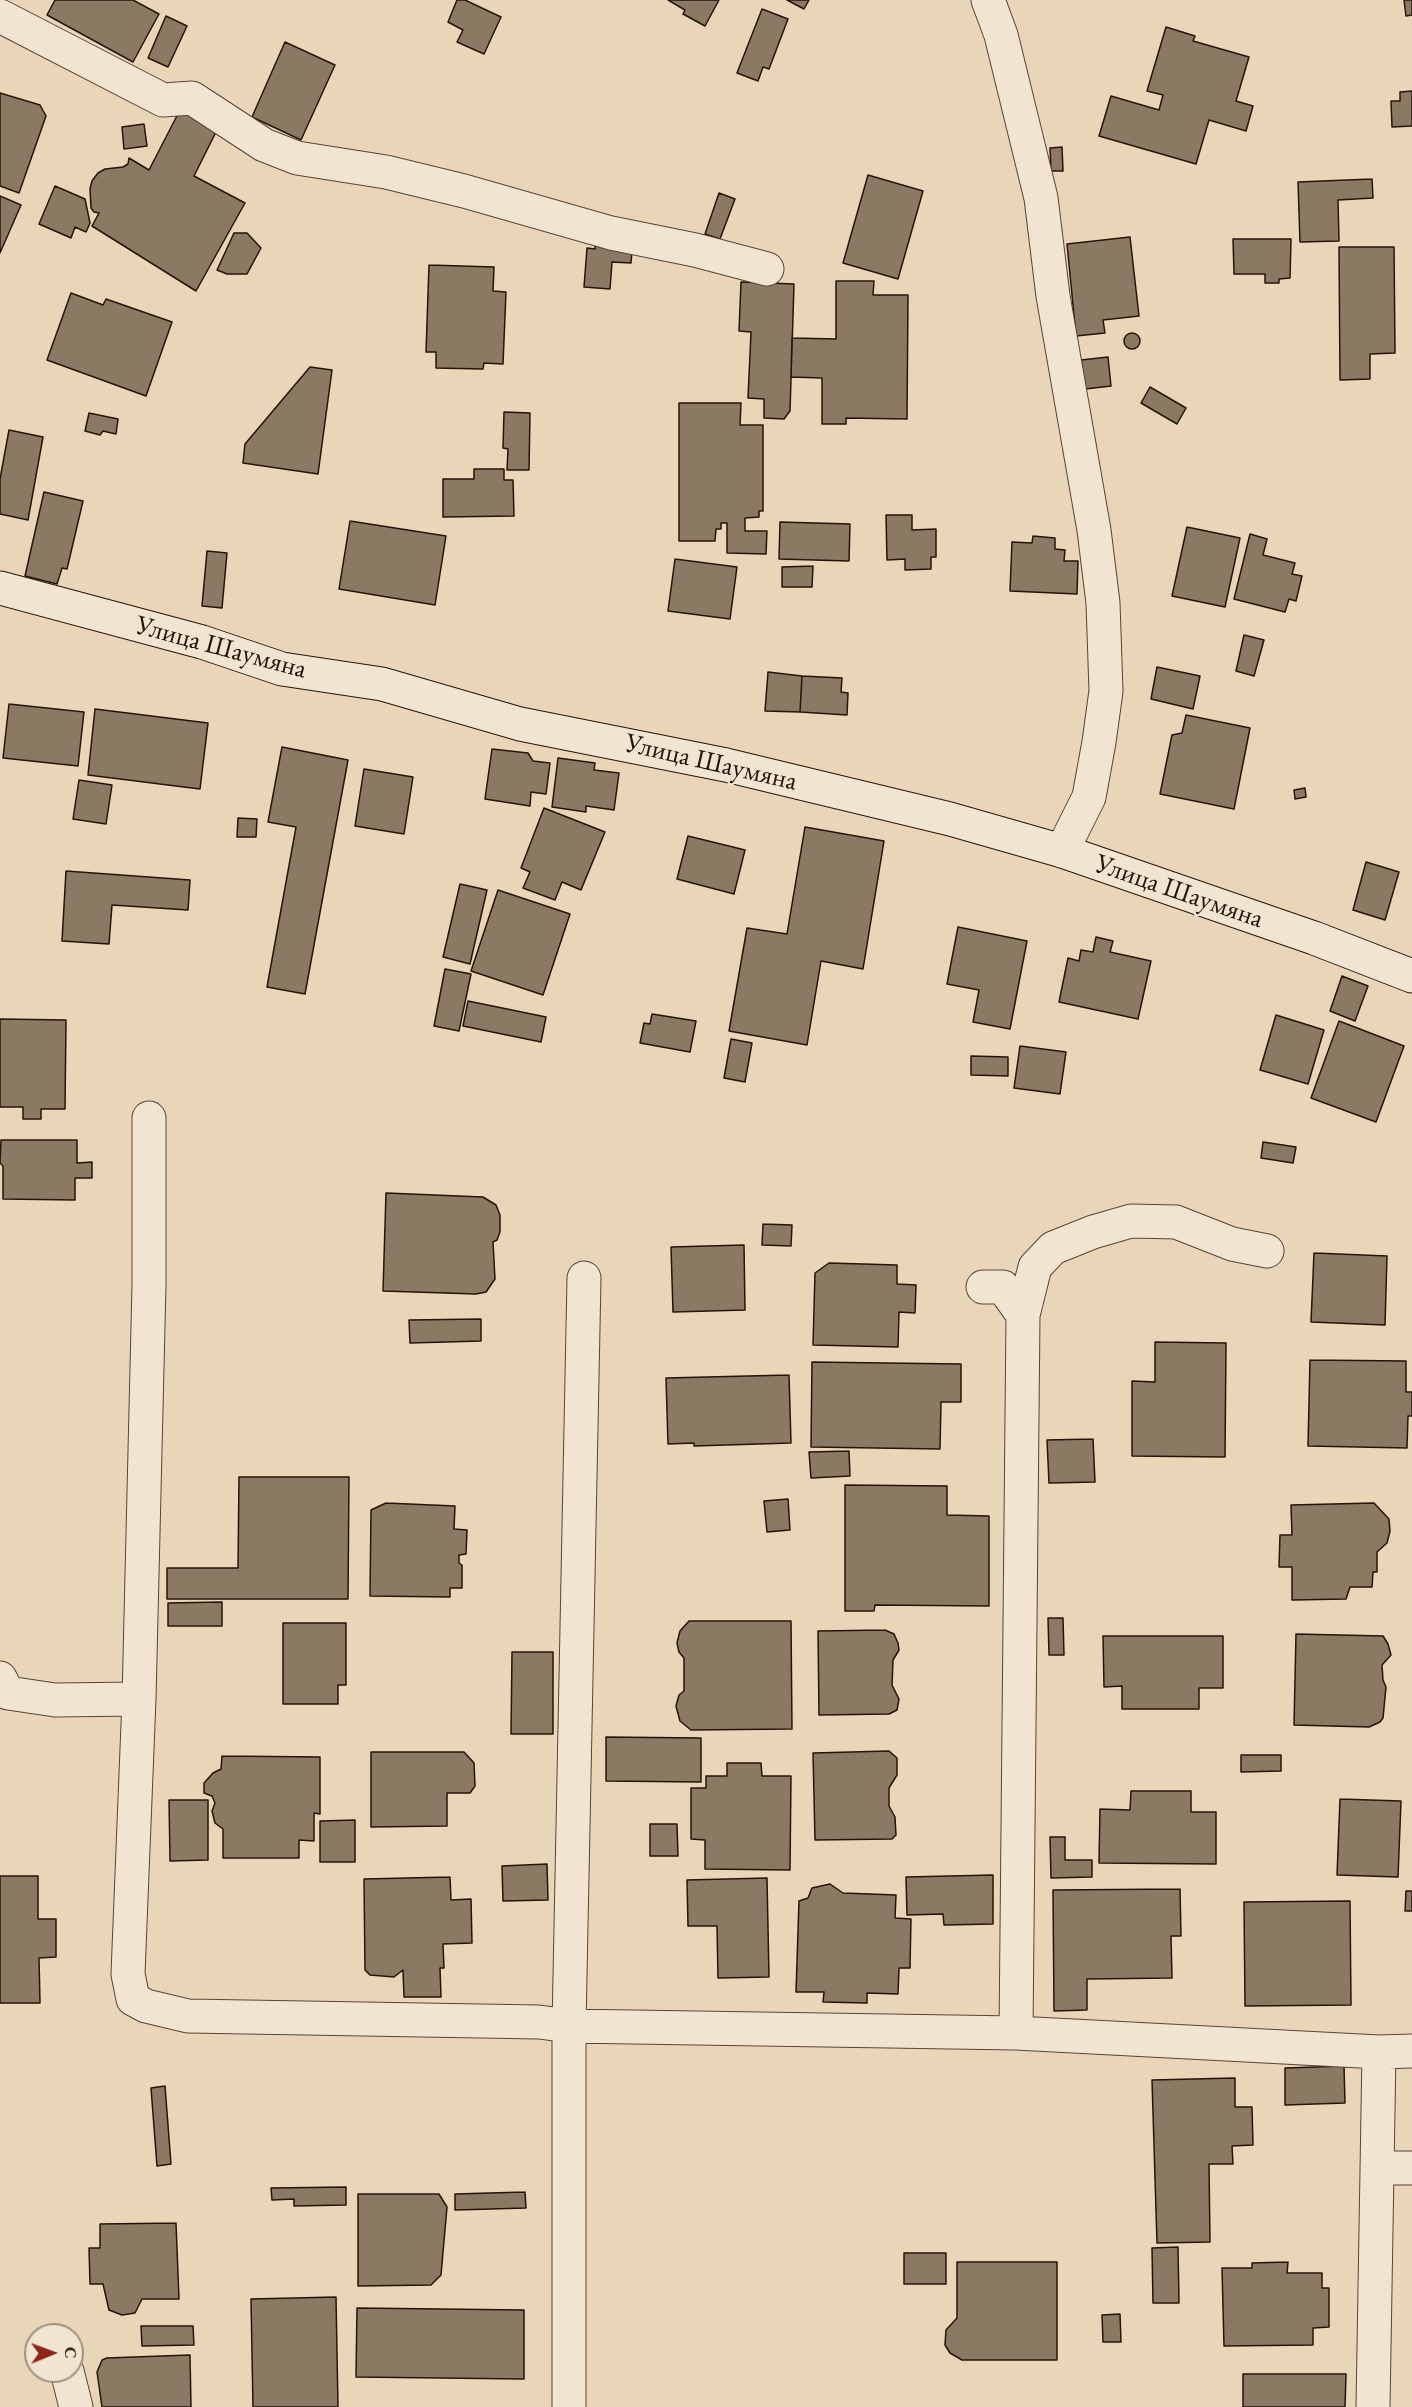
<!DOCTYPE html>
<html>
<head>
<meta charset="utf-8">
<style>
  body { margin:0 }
  #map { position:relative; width:1412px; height:2407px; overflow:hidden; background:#e9d6b8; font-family:"EB Garamond",serif }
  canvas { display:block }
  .north { position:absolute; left:24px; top:2323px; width:60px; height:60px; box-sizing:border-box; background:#f1e4d1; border:2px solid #a09181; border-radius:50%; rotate:89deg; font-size:16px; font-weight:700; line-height:24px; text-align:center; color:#271409 }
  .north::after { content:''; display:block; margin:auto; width:21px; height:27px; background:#8f2418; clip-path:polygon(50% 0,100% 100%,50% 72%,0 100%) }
</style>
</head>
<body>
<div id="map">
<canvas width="1412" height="2407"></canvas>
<div class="north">С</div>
</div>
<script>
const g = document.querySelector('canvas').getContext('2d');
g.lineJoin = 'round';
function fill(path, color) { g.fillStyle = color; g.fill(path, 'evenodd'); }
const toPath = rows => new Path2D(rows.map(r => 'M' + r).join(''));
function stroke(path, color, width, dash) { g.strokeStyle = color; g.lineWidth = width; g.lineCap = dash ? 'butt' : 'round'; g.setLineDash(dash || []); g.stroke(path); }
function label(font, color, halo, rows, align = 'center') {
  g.font = font + ' "EB Garamond",serif'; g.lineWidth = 4.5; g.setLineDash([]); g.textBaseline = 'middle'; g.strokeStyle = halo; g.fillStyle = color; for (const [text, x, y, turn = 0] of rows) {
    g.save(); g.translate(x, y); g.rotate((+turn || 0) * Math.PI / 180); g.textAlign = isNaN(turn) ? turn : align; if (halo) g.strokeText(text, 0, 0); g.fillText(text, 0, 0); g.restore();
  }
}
const building = toPath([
  [55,0,133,0,159,14,133,62,47,15,55,0],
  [457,0,465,0,501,17,484,54,457,42,463,30,448,22,457,0],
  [668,0,719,0,705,26,683,14,685,10,668,0],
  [787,0,809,0,804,9,787,0],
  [1404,0,1412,0,1412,15,1406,16,1404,0],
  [762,9,788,19,769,69,763,67,758,81,737,73,762,9],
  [166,16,187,26,168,67,148,58,166,16],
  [1166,27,1195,36,1193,41,1249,57,1236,101,1253,106,1246,131,1209,120,1196,164,1099,136,1111,96,1159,110,1163,95,1147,91,1166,27],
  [285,42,335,65,301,140,252,117,285,42],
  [1412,91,1412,126,1392,127,1391,101,1400,101,1400,92,1412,91],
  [0,93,40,105,46,116,19,193,0,186,0,93],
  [180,110,217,130,194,176,245,203,196,291,92,226,99,213,94,212,91,208,90,189,92,181,98,173,105,169,123,167,128,164,129,158,149,170,180,110],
  [144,124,147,146,124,149,122,127,144,124],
  [1062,147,1063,171,1051,171,1050,148,1062,147],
  [868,175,923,191,898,279,843,263,868,175],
  [1372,179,1373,198,1338,200,1339,241,1300,242,1298,182,1372,179],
  [55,186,85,199,90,223,86,232,75,227,71,238,39,224,55,186],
  [719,193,735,199,720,239,705,234,719,193],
  [0,196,21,205,0,253,0,196],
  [234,233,247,233,261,248,247,274,227,274,217,270,234,233],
  [1130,237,1139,316,1103,320,1105,333,1076,336,1067,244,1130,237],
  [1233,239,1291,239,1290,278,1279,279,1279,283,1265,283,1265,274,1234,274,1233,239],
  [595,242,632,251,631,263,612,262,610,289,584,287,587,248,595,249,595,242],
  [1339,247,1394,247,1395,353,1370,354,1370,379,1340,380,1339,247],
  [429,265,494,267,493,291,506,292,503,364,484,363,483,369,436,368,436,352,426,352,429,265],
  [836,281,874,281,873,295,908,295,907,419,846,418,846,424,822,424,822,378,791,377,792,338,836,339,836,281],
  [741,282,794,284,790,411,784,419,764,418,764,399,748,398,751,332,739,331,741,282],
  [71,293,103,305,106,299,172,322,146,396,47,360,71,293],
  '1124 341a8 8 0 1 1 16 0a8 8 0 1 1-16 0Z',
  [1108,357,1111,386,1085,389,1081,360,1108,357],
  [310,367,332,370,318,474,243,463,245,444,310,367],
  [1150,387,1186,408,1177,424,1141,403,1150,387],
  [679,403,741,403,740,425,763,425,763,511,759,511,759,517,745,518,745,531,767,531,766,554,727,553,727,523,721,523,721,529,716,529,715,541,679,541,679,403],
  [504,412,530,413,529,470,507,470,508,449,503,448,504,412],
  [89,413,118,419,116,434,103,431,100,435,85,431,89,413],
  [9,430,43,437,28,520,0,514,0,479,9,430],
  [474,469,504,469,504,480,513,480,514,516,443,517,443,479,474,479,474,469],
  [44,492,83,501,67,569,62,568,57,584,25,576,44,492],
  [886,515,912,515,912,530,936,529,936,557,931,557,931,569,905,570,905,559,887,560,886,515],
  [350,521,446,536,435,605,339,589,350,521],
  [780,522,850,524,849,561,779,559,780,522],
  [1187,527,1240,538,1225,607,1172,596,1187,527],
  [1250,534,1267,539,1263,555,1295,563,1292,574,1302,576,1296,601,1289,599,1285,612,1234,599,1250,534],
  [1033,536,1055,538,1055,549,1065,550,1064,561,1078,561,1077,594,1010,591,1012,542,1032,543,1033,536],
  [207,551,227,553,222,608,202,606,207,551],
  [675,559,737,567,730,619,668,611,675,559],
  [813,566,812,587,782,587,782,567,813,566],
  [1244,635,1264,640,1254,676,1236,671,1244,635],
  [1157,667,1200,676,1193,709,1151,699,1157,667],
  [768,672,802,676,800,712,765,711,768,672],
  [802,676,842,678,841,692,848,693,847,715,800,712,802,676],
  [9,704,84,712,78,766,3,758,9,704],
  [95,709,208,723,200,789,88,775,95,709],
  [1186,715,1250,728,1234,809,1160,794,1172,735,1182,733,1186,715],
  [282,747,348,760,305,994,267,987,296,827,268,822,282,747],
  [492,749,528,753,533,761,550,763,546,794,531,792,530,806,485,799,492,749],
  [558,758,595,763,594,770,619,773,614,810,586,806,586,812,552,807,558,758],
  [364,769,413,777,404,834,355,826,364,769],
  [79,780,112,785,106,824,73,819,79,780],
  [1305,788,1306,797,1295,799,1294,790,1305,788],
  [544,808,605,832,581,890,562,882,555,900,523,888,530,872,521,868,544,808],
  [238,818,257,819,256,837,237,837,238,818],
  [805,827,884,841,863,969,821,961,807,1045,729,1031,747,928,787,934,805,827],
  [688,836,745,850,734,894,677,879,688,836],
  [1366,862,1399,872,1385,920,1353,910,1366,862],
  [66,871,190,880,188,910,112,905,109,944,62,941,66,871],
  [460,884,487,890,470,964,443,957,460,884],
  [498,890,570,914,543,995,471,971,498,890],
  [958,927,1027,941,1010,1029,973,1022,979,990,947,984,958,927],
  [1096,937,1113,941,1110,952,1151,961,1138,1019,1059,1002,1068,958,1079,961,1081,950,1093,952,1096,937],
  [445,969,471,974,459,1031,434,1026,445,969],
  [1342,976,1368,986,1355,1021,1330,1011,1342,976],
  [468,1001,546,1017,541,1042,463,1026,468,1001],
  [652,1014,696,1021,690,1052,640,1043,644,1023,650,1024,652,1014],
  [1276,1015,1324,1030,1308,1084,1260,1070,1276,1015],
  [0,1019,66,1020,65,1109,41,1109,41,1119,23,1119,23,1107,0,1107,0,1019],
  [1339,1021,1404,1046,1376,1122,1311,1098,1339,1021],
  [731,1039,752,1043,745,1082,724,1078,731,1039],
  [1020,1046,1066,1052,1060,1094,1014,1088,1020,1046],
  [971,1056,1008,1057,1008,1076,971,1075,971,1056],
  [1,1140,77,1140,77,1163,92,1162,92,1178,75,1178,75,1200,3,1199,3,1166,0,1163,1,1140],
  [1263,1142,1296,1147,1293,1163,1261,1158,1263,1142],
  [386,1193,483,1197,496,1205,500,1215,500,1232,497,1240,493,1242,495,1279,486,1292,476,1294,383,1291,386,1193],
  [763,1224,792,1225,791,1246,762,1245,763,1224],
  [744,1245,745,1310,673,1312,671,1247,744,1245],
  [1314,1253,1387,1256,1385,1325,1311,1322,1314,1253],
  [829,1263,897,1265,897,1284,916,1285,915,1313,899,1312,898,1347,813,1345,815,1273,829,1263],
  [481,1319,481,1341,410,1343,409,1320,481,1319],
  [1155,1342,1226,1343,1225,1457,1132,1456,1132,1381,1155,1382,1155,1342],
  [1310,1360,1406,1361,1406,1392,1412,1392,1412,1416,1408,1416,1407,1448,1308,1446,1310,1360],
  [812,1362,961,1364,961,1402,941,1402,940,1449,811,1447,812,1362],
  [789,1375,791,1443,694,1446,694,1443,668,1444,666,1378,789,1375],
  [1093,1439,1095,1482,1049,1483,1047,1440,1093,1439],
  [849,1451,850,1476,811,1478,809,1452,849,1451],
  [239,1477,349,1477,348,1599,167,1599,167,1568,238,1568,239,1477],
  [845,1485,947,1486,947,1515,989,1516,989,1606,875,1605,874,1611,845,1611,845,1485],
  [788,1499,790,1530,767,1532,764,1501,788,1499],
  [386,1503,455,1506,454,1529,467,1530,466,1554,459,1555,459,1563,462,1565,462,1588,450,1588,450,1597,370,1596,371,1510,386,1503],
  [1374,1503,1389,1519,1390,1531,1387,1543,1377,1552,1377,1572,1373,1572,1372,1587,1350,1587,1346,1599,1292,1600,1292,1567,1279,1567,1280,1535,1292,1535,1291,1505,1374,1503],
  [222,1602,222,1626,168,1626,168,1603,222,1602],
  [1048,1618,1063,1618,1064,1655,1049,1655,1048,1618],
  [689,1621,791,1621,792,1729,691,1730,680,1721,676,1706,679,1695,684,1691,684,1658,679,1652,677,1643,680,1631,689,1621],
  [283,1623,346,1623,346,1685,338,1685,338,1704,283,1704,283,1623],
  [885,1630,894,1634,898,1643,899,1650,893,1660,892,1685,899,1699,897,1710,889,1714,819,1715,818,1631,885,1630],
  [1296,1634,1383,1636,1388,1644,1391,1655,1382,1665,1383,1680,1386,1687,1383,1718,1380,1722,1369,1727,1294,1725,1296,1634],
  [1103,1636,1223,1636,1223,1688,1199,1688,1199,1709,1122,1709,1122,1686,1104,1687,1103,1636],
  [512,1652,553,1652,553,1734,511,1734,512,1652],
  [606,1737,701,1738,701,1782,606,1781,606,1737],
  [889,1751,897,1758,897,1775,889,1788,889,1806,895,1817,896,1835,892,1839,815,1840,813,1753,889,1751],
  [371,1752,464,1752,474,1763,475,1786,470,1793,447,1793,447,1826,371,1827,371,1752],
  [1241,1755,1281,1755,1281,1771,1241,1772,1241,1755],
  [222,1756,320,1757,320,1814,314,1813,314,1841,299,1840,299,1858,223,1858,223,1829,215,1823,212,1811,215,1803,212,1796,204,1793,204,1783,213,1773,221,1769,222,1756],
  [727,1763,761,1763,762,1776,791,1776,790,1870,705,1869,705,1840,691,1839,691,1788,706,1788,706,1776,727,1776,727,1763],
  [1131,1791,1191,1791,1191,1812,1216,1812,1216,1864,1099,1863,1100,1809,1130,1810,1131,1791],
  [1340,1799,1401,1801,1398,1877,1337,1875,1340,1799],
  [169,1800,208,1800,208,1860,170,1861,169,1800],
  [355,1820,355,1862,320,1862,320,1821,355,1820],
  [650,1824,677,1824,678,1856,650,1856,650,1824],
  [1050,1837,1065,1837,1065,1860,1092,1860,1092,1877,1051,1878,1050,1837],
  [547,1864,548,1900,503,1901,502,1866,547,1864],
  [993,1875,993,1924,944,1925,943,1914,907,1915,906,1877,993,1875],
  [0,1876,38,1876,38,1919,56,1919,56,1957,39,1958,40,2003,0,2003,0,1876],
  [450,1877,451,1900,471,1899,472,1943,443,1944,444,1968,440,1968,441,1997,404,1997,403,1970,394,1977,370,1975,365,1970,364,1879,450,1877],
  [767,1878,769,1977,718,1978,717,1926,688,1926,687,1880,767,1878],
  [830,1884,843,1893,896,1895,895,1918,911,1919,910,1968,899,1968,898,1994,867,1993,867,2003,823,2002,824,1992,796,1992,799,1901,808,1898,812,1888,830,1884],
  [1180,1889,1181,1936,1171,1936,1172,1978,1087,1979,1087,2010,1054,2011,1053,1890,1180,1889],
  [1406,1891,1412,1891,1412,1911,1405,1911,1406,1891],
  [1350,1901,1351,2005,1245,2006,1244,1902,1350,1901],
  [1344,2066,1345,2103,1285,2105,1285,2068,1344,2066],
  [1235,2078,1235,2107,1252,2107,1253,2145,1232,2146,1233,2164,1209,2164,1210,2242,1157,2243,1152,2080,1235,2078],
  [165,2086,171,2164,157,2166,151,2088,165,2086],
  [346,2187,346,2205,294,2206,294,2199,272,2200,271,2188,346,2187],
  [525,2192,526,2208,455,2210,455,2194,525,2192],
  [358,2194,439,2194,447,2207,441,2275,431,2285,358,2286,358,2194],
  [176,2223,179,2299,142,2299,135,2313,122,2315,109,2310,103,2284,90,2284,89,2248,100,2248,100,2224,176,2223],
  [1178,2247,1179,2303,1153,2303,1152,2248,1178,2247],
  [904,2253,946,2253,946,2284,904,2284,904,2253],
  [957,2262,1057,2262,1057,2360,962,2360,950,2353,945,2345,946,2330,957,2318,957,2262],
  [1288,2262,1287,2273,1322,2273,1322,2288,1329,2288,1329,2327,1313,2328,1313,2345,1224,2346,1222,2268,1252,2268,1252,2263,1288,2262],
  [336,2297,338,2407,253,2407,251,2299,336,2297],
  [357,2308,524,2310,524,2379,356,2377,357,2308],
  [1120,2314,1121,2342,1103,2342,1102,2315,1120,2314],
  [141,2326,193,2326,194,2345,142,2346,141,2326],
  [190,2355,191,2407,102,2407,97,2372,102,2360,107,2358,190,2355],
  [1243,2374,1346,2374,1345,2407,1243,2407,1243,2374]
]);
const street = toPath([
  [988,0,1001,35,1041,198,1053,296,1094,530,1103,603,1106,691,1099,742,1089,797,1062,851],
  [0,16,163,100,192,98,264,145,297,158,386,172,464,191,611,233,695,250,767,269],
  [149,1118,149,1285,139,1699,128,1974,133,1999,146,2006,188,2016,539,2022,569,2026,1016,2033,1379,2052,1412,2051],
  [983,1287,1003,1287,1023,1315,1016,2033],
  [1023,1315,1035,1267,1053,1248,1093,1232,1131,1221,1176,1222,1232,1244,1267,1251],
  [0,1678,8,1693,55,1700,139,1699],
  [1377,2168,1412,2168],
  [67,2371,76,2407],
  [569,2407,569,2026,584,1278],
  [1373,2407,1379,2052]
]);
const secondary = toPath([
  [0,588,202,642,282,669,382,684,520,724,726,765,950,819,1062,851,1314,938,1412,976]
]);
const streetNames = [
  ["Улица Шаумяна",221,648,15],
  ["Улица Шаумяна",711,763,13],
  ["Улица Шаумяна",1179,892,19]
];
fill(building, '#8c7964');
stroke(building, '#271409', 1.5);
stroke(street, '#584435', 35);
stroke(secondary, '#271409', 35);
stroke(street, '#f1e4d1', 33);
stroke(secondary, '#f1e4d1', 33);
label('27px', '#271409', '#f1e4d1', streetNames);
</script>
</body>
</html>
